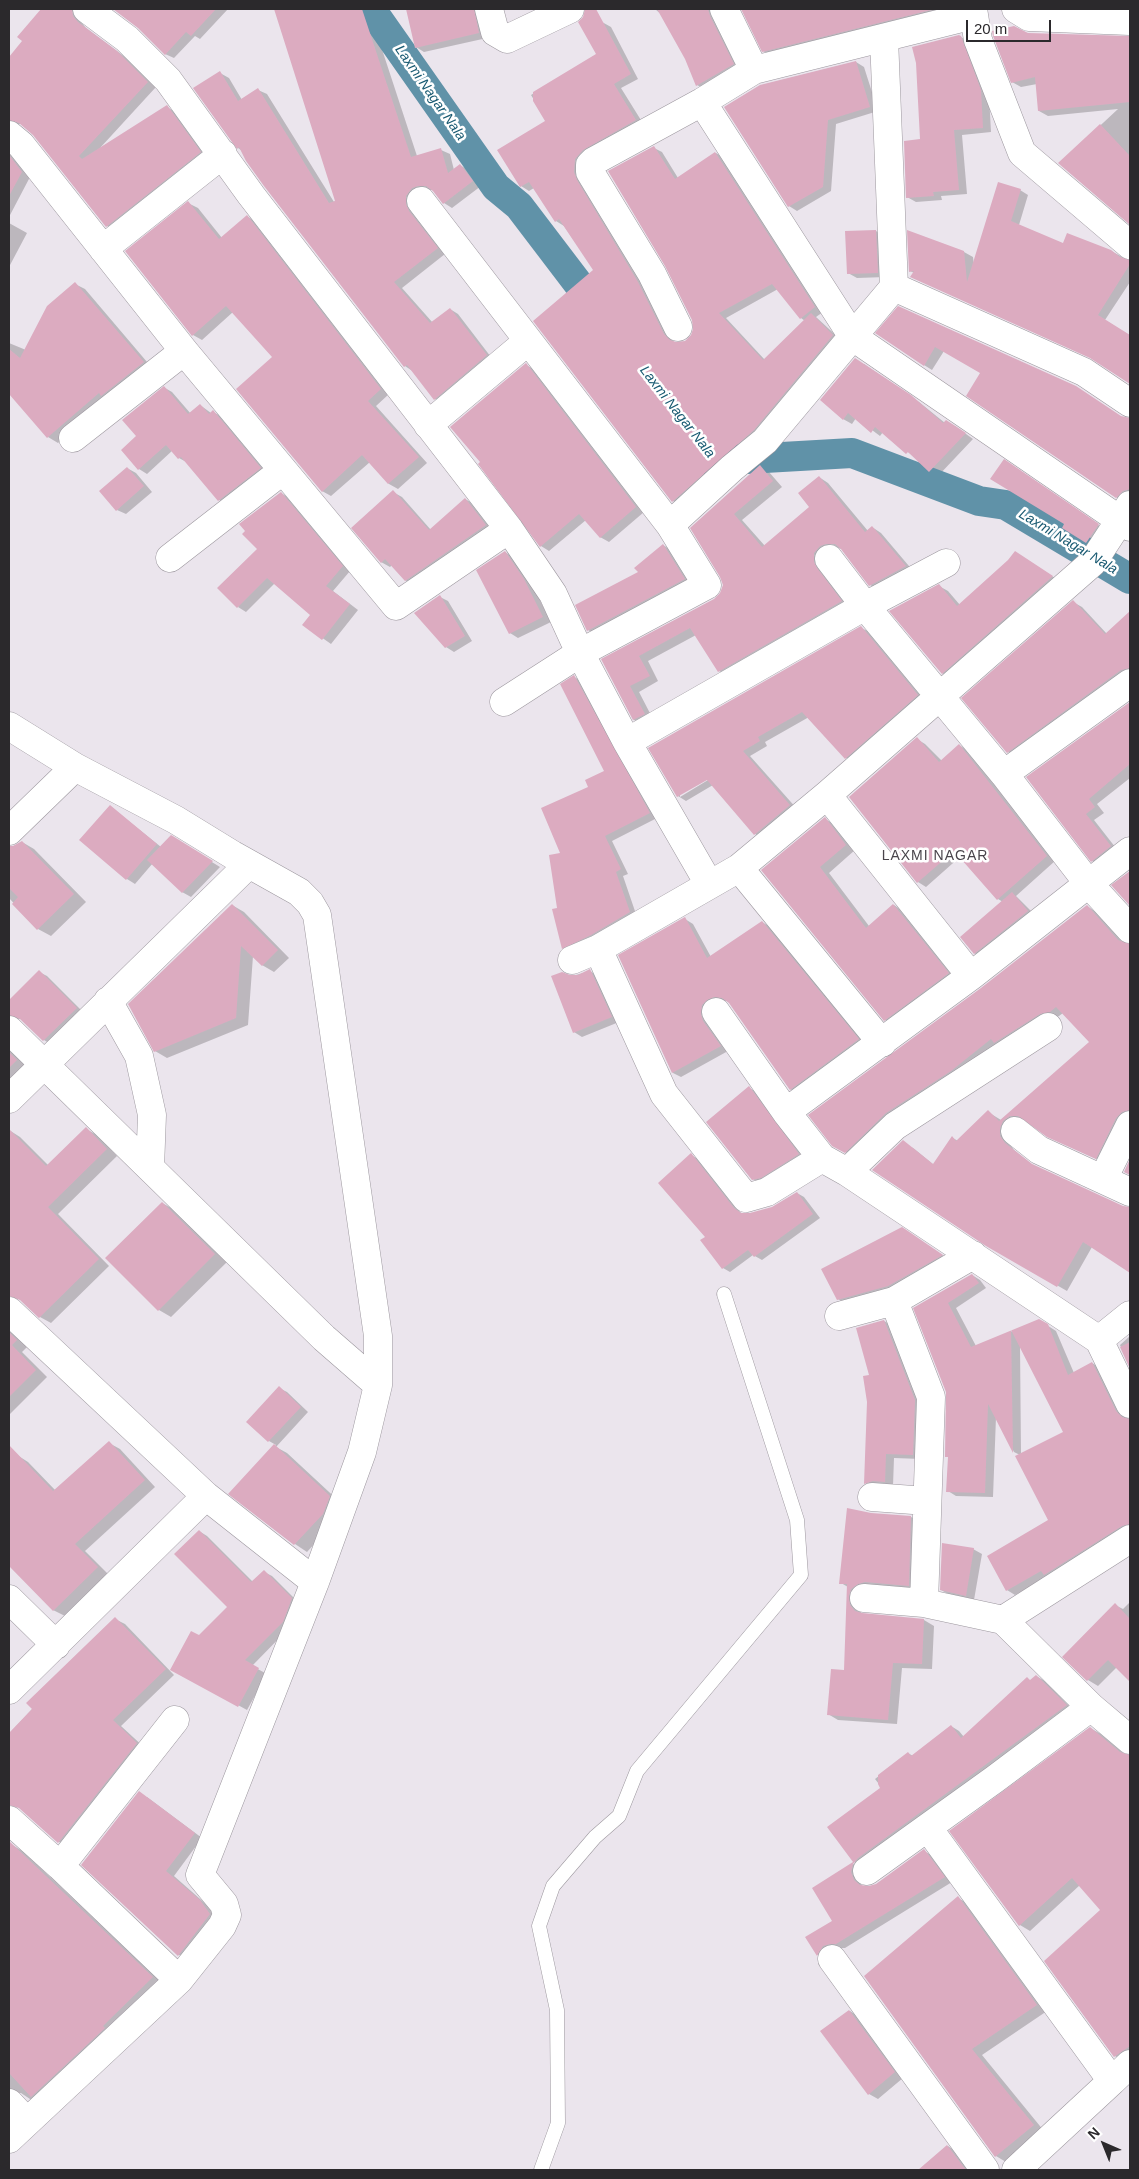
<!DOCTYPE html>
<html>
<head>
<meta charset="utf-8">
<style>
  body { margin:0 }
  #map { position:relative; width:1139px; height:2179px; overflow:hidden; background:#ebe5ed; font-family:Arial,sans-serif }
  canvas { display:block }
  .frame { position:absolute; inset:0; border:10px solid #2b292c; pointer-events:none }
  .north { position:absolute; left:1079px; top:2119px; width:50px; height:50px; -webkit-text-stroke:4px #fff; paint-order:stroke; rotate:316deg; font-size:14px; font-weight:700; line-height:20px; text-align:center; color:#2b292c }
  .north::after { content:''; display:block; margin:auto; width:18px; height:22px; background:#2b292c; clip-path:polygon(50% 0,100% 100%,50% 72%,0 100%) }
  .scale { position:absolute; left:966px; top:20px; width:85px; height:22px; box-sizing:border-box; border:2px solid #2b292c; border-top:0; padding-left:6px; font-size:15px; line-height:18px; white-space:nowrap; color:#2b292c; -webkit-text-stroke:4px #fff; paint-order:stroke }
</style>
</head>
<body>
<div id="map">
<canvas width="1139" height="2179"></canvas>
<div class="frame"></div>
<div class="north">N</div>
<div class="scale">20 m</div>
</div>
<script>
const g = document.querySelector('canvas').getContext('2d');
g.lineJoin = 'round';
function fill(path, color) { g.fillStyle = color; g.fill(path, 'evenodd'); }
const toPath = rows => new Path2D(rows.map(r => 'M' + r).join(''));
function stroke(path, color, width, dash) { g.strokeStyle = color; g.lineWidth = width; g.lineCap = dash ? 'butt' : 'round'; g.setLineDash(dash || []); g.stroke(path); }
function label(font, color, halo, rows, align = 'center') {
  g.font = font + ' Arial,sans-serif'; g.lineWidth = 5; g.setLineDash([]); g.textBaseline = 'middle'; g.strokeStyle = halo; g.fillStyle = color; for (const [text, x, y, turn = 0] of rows) {
    g.save(); g.translate(x, y); g.rotate((+turn || 0) * Math.PI / 180); g.textAlign = isNaN(turn) ? turn : align; if (halo) g.strokeText(text, 0, 0); g.fillText(text, 0, 0); g.restore();
  }
}
const shadow = toPath([
  [42,9,81,9,81,22,86,28,125,57,156,87,100,148,167,107,175,112,208,157,115,231,107,226,34,134,22,124,13,124,9,128,9,59,24,41,19,37],
  [115,9,154,9,166,20,177,9,228,9,200,39,195,36,174,58,165,54,137,26],
  [290,9,368,9,370,16,364,20,374,25,417,156,441,150,450,154,454,170,460,165,468,170,481,186,452,208,444,203,434,190,428,190,445,254,402,288,433,323,450,309,458,314,494,361,443,404,435,399,414,372,405,366,241,150,238,148,220,73,229,78,242,100,258,90,267,94,334,202,336,201,277,13],
  [417,9,483,9,487,38,424,52,416,47,408,11],
  [655,9,719,9,742,69,706,90,697,85,686,58,663,16],
  [743,9,959,9,772,56,763,51],
  [602,22,611,27,638,79,621,88,644,125,591,154,646,287,672,340,675,343,686,342,692,336,695,329,654,148,662,152,678,178,716,153,724,158,823,312,816,317,841,340,762,434,681,506,673,501,595,271,564,226,556,221,534,188,529,191,521,186,547,121,531,95,597,54],
  [778,289,801,318,805,321,765,360,726,318],
  [1028,34,1130,38,1130,223,1060,163,1118,109,1048,116,1039,111,1037,84,1021,87,1012,82],
  [961,37,970,42,989,95,991,132,962,135,967,194,941,196,942,200,916,202,907,197,922,140],
  [856,62,864,67,878,111,836,124,831,191,797,211,789,206,726,107],
  [9,153,30,177,9,217],
  [1020,190,1028,195,1019,225,1064,245,1111,251,1130,261,1130,282,1105,320,1130,336,1130,382,1097,360,910,271,964,252,973,257,974,266],
  [188,203,198,208,222,238,247,216,256,222,389,394,376,406,427,463,398,489,389,484,370,462,331,496,322,491,273,357,233,312,202,340,193,335],
  [9,223,27,233,9,267],
  [876,231,884,236,886,277,857,278,848,273],
  [75,284,85,289,153,369,108,399,58,443,48,437,9,392,9,343,26,350],
  [899,308,1123,418,1130,420,1130,497,1125,502,1116,497,981,373,944,351,932,370,924,365],
  [864,364,919,402,945,423,955,426,973,439,938,476,883,432,880,436,856,418,852,424,843,419],
  [526,365,534,369,644,512,609,542,600,537,586,520,549,551,541,546],
  [165,388,172,392,191,414,200,405,211,413,213,412,221,416,268,473,227,504,219,500,188,463,179,458,173,450,147,474,139,469,122,450,138,436],
  [1010,464,1104,529,1092,546,1063,527,1065,524],
  [760,467,769,472,782,487,742,520,765,546,811,507,819,477,828,483,868,531,872,527,881,533,914,572,879,590,870,585,842,549,836,548,850,607,728,676,719,671,696,635,648,661,658,681,639,692,653,719,643,725,634,720,603,660,715,600,721,594,724,585,721,576,692,528],
  [127,468,136,473,152,492,126,514,117,510],
  [393,492,402,497,431,530,465,499,474,504,494,530,414,585,405,580,392,565,390,567,381,562],
  [281,493,289,498,350,571,333,591,358,610,331,644,304,625,312,615,275,583,246,612,238,607],
  [663,545,671,550,692,584,597,635,588,630,577,606,640,573],
  [505,552,513,557,532,585,551,622,518,638,510,633],
  [1023,557,1061,582,951,678,942,673,939,586,948,591,960,605],
  [440,597,448,601,472,641,454,652,446,647],
  [1073,602,1082,607,1107,634,1125,617,1130,620,1130,674,1016,757,1008,752],
  [861,628,870,632,926,700,854,762,846,758,809,717,765,742,767,746,750,756,798,810,764,839,755,834,713,785,686,801,678,796,650,748],
  [711,775,713,777,680,797,680,794],
  [574,677,582,681,657,818,612,841,628,874,623,876,637,917,570,952,563,948,559,909,562,854,590,788,605,772],
  [1130,704,1130,778,1097,804,1104,813,1094,820,1119,852,1101,866,1092,861,1028,777],
  [917,739,925,744,942,761,959,745,967,750,1055,861,1016,896,1036,916,983,958,974,953,1003,902,998,899,961,856,926,887,918,882],
  [110,806,161,847,171,837,220,867,191,897,182,892,153,863,135,884,127,879],
  [825,819,834,824,855,850,829,873,869,926,894,905,903,911,957,979,894,1025,885,1020,763,870],
  [22,842,34,849,86,902,51,936,38,929,9,898,9,847,14,847],
  [232,905,244,912,289,958,274,972,262,965,253,956,248,1025,167,1058,155,1051],
  [1087,906,1096,912,1127,945,1130,945,1130,1117,1105,1163,1058,1141,1026,1120,1019,1121,1009,1143,1014,1150,1035,1167,1123,1207,1130,1208,1130,1272,1092,1247,1067,1291,987,1245,912,1147,934,1165,953,1138,958,1141,988,1112,1001,1120,1091,1042,1063,1013,1059,1016,1049,1019,854,1157,833,1145,981,989],
  [685,919,693,924,711,957,762,922,770,927,866,1044,799,1094,790,1089,729,1001,723,1001,715,1004,728,1051,681,1077,673,1073],
  [590,971,598,976,619,1022,582,1037,574,1032,569,977],
  [39,972,47,976,84,1013,52,1045,44,1040,22,1019,14,1019,9,1022,9,1002],
  [9,1048,25,1065,9,1081],
  [749,1088,757,1092,806,1159,761,1184,753,1179],
  [86,1129,97,1135,117,1156,58,1214,109,1266,51,1323,40,1317,9,1280,9,1221,15,1215,9,1209,9,1130,20,1137,49,1166],
  [691,1155,698,1159,741,1213,750,1214,772,1208,797,1193,804,1197,820,1218,762,1260,753,1255,730,1272,723,1268,707,1237],
  [162,1203,175,1210,227,1262,171,1317,159,1310],
  [910,1234,950,1260,897,1291,846,1304,838,1299],
  [972,1275,980,1280,986,1288,956,1308,976,1346,1039,1320,1056,1331,1074,1373,1092,1363,1101,1368,1125,1417,1130,1423,1130,1531,1015,1595,1007,1590,1049,1521,1020,1455,1014,1452,996,1417,993,1497,956,1496,948,1491,949,1456,947,1392,915,1308],
  [1020,1344,1065,1433,1021,1455],
  [884,1321,893,1326,923,1405,921,1459,894,1458,893,1486,873,1488,865,1483,869,1402,870,1376],
  [9,1328,27,1347,22,1352,47,1377,9,1415],
  [1130,1336,1130,1366,1120,1345],
  [279,1388,287,1392,308,1412,276,1447,287,1453,342,1504,335,1521,307,1552,295,1544,230,1494,276,1445,269,1441],
  [109,1443,120,1449,155,1487,85,1551,108,1574,65,1616,53,1610,9,1565,9,1464,17,1455,28,1462,56,1491],
  [871,1514,911,1517,921,1522,918,1591,858,1602,862,1615,924,1620,934,1626,932,1669,902,1668,897,1724,838,1720,828,1714,845,1671,848,1587,841,1583],
  [199,1531,207,1536,253,1582,264,1572,272,1576,300,1604,291,1626,252,1666,267,1674,247,1710,172,1669,199,1637,228,1607],
  [973,1549,982,1554,974,1600,950,1595,941,1590],
  [1130,1602,1130,1680,1117,1667,1098,1686,1088,1680,1064,1657,1115,1605,1123,1609],
  [115,1619,125,1624,174,1675,121,1726,146,1749,68,1848,59,1842,23,1810,9,1800,9,1734],
  [1036,1676,1045,1681,1074,1711,859,1878,862,1886,869,1888,877,1885,924,1851,933,1856,952,1882,845,1948,839,1948,826,1960,818,1955,807,1937,833,1921,813,1888,855,1863,829,1827,882,1788,875,1779,908,1753,913,1756,951,1726,959,1731,964,1737],
  [1090,1728,1101,1734,1127,1756,1130,1756,1130,2059,1125,2062,1115,2056,1046,1961,1102,1910,1080,1885,1030,1931,1020,1925,951,1831],
  [147,1797,202,1838,174,1876,208,1906,218,1919,187,1959,179,1955,83,1864],
  [14,1846,24,1852,163,1984,39,2105,21,2093,16,2093,9,2097,9,1851],
  [958,1898,969,1904,1047,2011,982,2055,1044,2131,1006,2162,996,2156,865,1976],
  [850,2011,858,2016,903,2078,878,2099,869,2094,822,2032],
  [948,2146,960,2154,972,2170,920,2170]
]);
const canal = toPath([
  [371,9,496,187,519,206,602,315],
  [691,434,712,461,852,453,979,501,1006,505,1130,579]
]);
const building = toPath([
  [41,9,72,9,73,16,78,22,117,51,148,82,79,156,82,159,167,105,201,152,106,227,33,135,19,123,9,120,9,57,22,41,17,37],
  [113,9,216,9,191,36,186,32,165,55,138,28],
  [274,9,362,9,411,157,441,148,448,173,460,164,473,181,443,204,433,191,426,186,418,186,412,188,406,196,406,204,409,211,438,248,394,282,430,323,450,308,487,355,434,400,407,365,404,367,264,186,246,161,239,147,237,149,232,142,193,88,220,71,238,101,258,88,329,203,335,201],
  [406,9,474,9,479,33,415,48],
  [585,9,596,9,631,74,614,84,636,120,583,150,575,159,574,172,577,180,638,282,664,334,670,340,676,342,685,341,691,335,693,329,692,320,665,266,608,171,654,146,675,179,715,152,815,307,800,319,772,284,719,313,763,360,811,313,833,335,754,430,672,502,533,321,593,270,559,219,555,222,529,182,520,187,497,150,545,121,533,101,533,92,596,54,578,22,583,17],
  [657,9,708,9,710,16,734,64,696,86,685,59],
  [741,9,935,9,762,52],
  [1014,26,1028,33,1130,36,1130,102,1038,111,1035,77,1011,83,993,36,992,31],
  [959,35,961,36,981,90,983,128,954,130,959,190,933,192,934,196,906,198,904,141,920,139,916,63,912,47],
  [856,61,870,107,828,120,823,187,788,207,724,107,760,85],
  [1100,124,1130,156,1130,225,1058,163],
  [9,155,22,172,9,196],
  [998,182,1021,189,1011,221,1063,243,1067,233,1111,250,1120,257,1130,260,1130,264,1098,315,1130,335,1130,384,1090,358,910,277,914,271,909,272,907,230,964,251,967,282],
  [188,201,219,239,247,215,381,389,368,401,419,457,388,484,362,455,322,492,236,389,272,357,226,306,192,336,125,251],
  [876,230,878,273,847,274,845,231],
  [75,282,144,362,101,396,99,393,47,438,9,394,9,349,20,358,47,306],
  [898,306,1076,386,1121,416,1130,418,1130,489,1123,491,1116,498,966,396,980,373,935,347,924,366,875,333],
  [855,358,911,395,943,423,946,420,966,433,929,472,908,452,906,454,875,427,871,433,848,413,843,420,820,400],
  [526,363,636,507,600,538,579,514,540,547,478,464,480,462,450,427],
  [164,386,188,414,200,404,209,414,213,410,261,468,218,501,181,457,178,459,166,445,138,470,121,450,136,436,122,420],
  [1004,459,1099,524,1086,543,1062,528,1064,524,990,479],
  [760,465,773,481,734,514,762,547,809,507,798,493,819,476,865,532,872,526,906,566,869,586,841,549,835,544,826,544,820,546,814,553,814,562,817,568,842,601,718,672,690,628,639,656,650,676,630,686,645,714,633,720,601,659,714,599,720,593,723,585,720,577,690,528],
  [127,467,144,486,116,511,99,491],
  [393,490,429,530,465,498,486,525,405,581,385,559,381,563,351,528],
  [281,492,343,566,326,586,350,604,322,640,302,625,310,615,267,578,237,608,217,588,257,549,242,534,245,531,239,524],
  [663,544,685,579,587,631,575,605,638,572,634,568],
  [505,551,524,579,543,617,509,634,476,570],
  [1015,551,1053,576,942,674,889,611,939,584,957,606,1008,560],
  [440,595,465,636,445,648,414,613],
  [1073,600,1105,634,1130,611,1130,668,1121,670,1007,753,961,698],
  [861,626,918,695,845,759,802,712,758,737,760,741,743,751,790,805,754,835,707,780,677,797,648,748],
  [574,675,650,813,605,836,621,869,616,872,630,912,591,935,562,949,552,909,557,908,549,855,560,853,541,808,588,787,585,780,604,771,560,684],
  [1130,702,1130,764,1089,799,1095,807,1086,814,1111,846,1091,862,1026,777],
  [917,737,939,762,959,744,1047,856,997,900,954,851,917,883,849,797],
  [110,805,157,844,126,880,79,840],
  [825,817,846,845,820,867,866,928,893,904,949,973,884,1021,761,870],
  [171,835,213,861,182,893,147,860],
  [22,841,74,894,37,930,12,904,18,897,9,888,9,846,13,846],
  [1130,871,1130,906,1111,885],
  [1012,892,1028,911,974,954,960,937],
  [232,904,278,950,262,966,241,946,236,1018,154,1052,128,1004],
  [1087,905,1118,940,1130,944,1130,1110,1122,1112,1116,1118,1096,1159,1047,1137,1018,1116,1010,1116,1003,1121,1000,1128,1000,1136,1005,1143,1032,1164,1123,1206,1130,1207,1130,1273,1083,1242,1057,1287,986,1246,872,1170,903,1140,933,1164,952,1136,956,1141,988,1110,999,1121,1089,1042,1056,1007,1050,1012,1040,1014,994,1043,991,1039,951,1071,886,1113,845,1153,832,1146,808,1115,981,988],
  [685,917,707,958,762,921,859,1039,790,1090,729,1003,722,998,714,997,707,1000,702,1005,701,1014,703,1021,721,1046,672,1073,618,955],
  [590,969,612,1017,573,1033,551,976,562,972,570,975,578,975],
  [39,970,77,1008,43,1041,20,1019,9,1015,9,1000],
  [9,1052,17,1060,9,1068],
  [749,1086,799,1154,761,1178,752,1180,706,1122],
  [86,1127,107,1149,48,1207,99,1259,39,1318,20,1300,9,1296,9,1129,46,1166],
  [691,1153,734,1208,741,1213,750,1213,772,1207,797,1192,813,1214,754,1257,748,1250,722,1269,700,1240,705,1237,658,1183],
  [1130,1159,1130,1175,1124,1172],
  [162,1202,215,1254,158,1311,105,1258],
  [902,1227,943,1255,888,1286,837,1300,821,1269],
  [972,1274,979,1283,948,1303,971,1347,1039,1319,1048,1324,1068,1375,1092,1362,1116,1411,1122,1417,1130,1419,1130,1524,1122,1526,1044,1575,1041,1571,1006,1591,987,1556,1048,1520,1015,1456,1063,1432,1011,1330,1013,1453,988,1404,985,1493,946,1492,948,1457,945,1457,946,1392,913,1308],
  [884,1320,915,1400,913,1455,886,1454,885,1482,873,1481,864,1484,867,1402,863,1376,869,1375,856,1328],
  [9,1332,17,1340,12,1345,36,1370,9,1397],
  [1130,1342,1130,1369,1120,1347],
  [279,1386,301,1407,268,1442,246,1422],
  [109,1441,145,1480,75,1544,98,1567,53,1611,9,1566,9,1445,53,1491],
  [274,1444,330,1496,323,1514,294,1545,228,1494],
  [847,1508,871,1513,911,1516,909,1586,865,1582,858,1584,851,1589,849,1596,850,1605,855,1611,862,1613,924,1619,922,1664,893,1663,888,1720,827,1715,831,1669,844,1670,847,1584,839,1584],
  [199,1530,251,1582,264,1570,292,1598,283,1622,245,1660,259,1668,238,1707,170,1670,191,1631,199,1635,227,1607,174,1554],
  [942,1543,974,1548,966,1596,940,1590],
  [1115,1603,1130,1619,1130,1682,1108,1660,1087,1681,1062,1657],
  [115,1617,166,1669,113,1720,137,1743,58,1843,19,1808,9,1805,9,1733,32,1709,26,1703],
  [1036,1675,1067,1705,858,1858,853,1864,851,1872,854,1880,860,1885,869,1886,876,1884,924,1849,945,1877,836,1944,830,1944,823,1946,817,1956,805,1937,832,1921,812,1888,853,1862,827,1827,880,1788,878,1784,878,1775,908,1752,911,1756,951,1725,961,1738,1027,1677,1030,1680],
  [1090,1727,1120,1752,1130,1755,1130,2046,1114,2057,1044,1961,1100,1910,1072,1878,1019,1926,949,1831],
  [139,1791,195,1833,166,1871,200,1900,210,1914,178,1956,81,1865],
  [9,1841,153,1977,103,2026,105,2028,31,2097,9,2073],
  [958,1896,1037,2005,972,2049,1034,2125,995,2157,864,1976],
  [849,2010,895,2072,868,2095,820,2031],
  [947,2145,966,2170,918,2170]
]);
const lane = toPath([
  [541,2170,558,2123,557,2010,539,1926,553,1886,595,1837,619,1816,637,1771,801,1575,797,1520,724,1294]
]);
const street = toPath([
  [87,9,127,39,168,80,251,195,509,529,553,594,580,653,627,742,709,884],
  [489,9,495,32,507,39,570,9],
  [724,9,754,70],
  [973,9,978,40,1022,153,1130,245],
  [1016,9,1029,17,1130,21],
  [702,102,853,337,1130,527],
  [9,135,21,145,184,351,396,606,509,529],
  [421,201,670,525,707,585,580,653,504,702],
  [103,249,223,154],
  [894,287,1084,372,1130,403],
  [678,327,652,274,590,172,590,165,594,161,702,102,754,70,974,15],
  [428,425,528,341],
  [73,438,184,351],
  [670,525,732,468,765,441,894,287,884,38],
  [170,558,282,471],
  [829,559,865,606,1004,774,1088,883,1130,929],
  [9,726,75,767,176,820,233,855,299,892,310,903,317,915,378,1336,378,1385],
  [627,742,865,606,946,563],
  [1004,774,1130,683],
  [827,795,971,976],
  [9,831,75,767],
  [739,868,882,1043],
  [598,949,664,1094,746,1198,767,1192,822,1158],
  [572,960,598,949,739,868,827,795,1092,563,1130,505],
  [108,1001,139,1056,152,1115,150,1168],
  [716,1012,786,1112,822,1158,847,1172,1099,1340,1130,1404],
  [9,1030,324,1338,378,1385,362,1452,315,1582,200,1875,224,1904,227,1915,222,1926,179,1980,9,2139],
  [9,1099,249,864],
  [786,1112,971,976,1130,851],
  [1015,1131,1039,1150,1130,1192],
  [847,1172,895,1126,1048,1027],
  [1103,1179,1130,1125],
  [894,1301,931,1397,924,1603],
  [9,1311,206,1496],
  [839,1316,894,1301,973,1255],
  [1099,1340,1130,1315],
  [872,1497,927,1501],
  [864,1598,924,1603,1003,1620,1091,1707,1130,1740],
  [9,1599,56,1645],
  [1003,1620,1130,1539],
  [9,1690,206,1496,315,1582],
  [9,1820,60,1866,179,1980],
  [928,1828,1112,2081,1130,2064],
  [60,1866,175,1720],
  [867,1871,995,1779,1091,1707],
  [832,1959,985,2170],
  [9,2103,27,2122],
  [1016,2170,1112,2081]
]);
const waterNames = [
  ["Laxmi Nagar Nala",430,93,55],
  ["Laxmi Nagar Nala",677,412,52],
  ["Laxmi Nagar Nala",1068,542,31]
];
const neighbourhoodNames = [
  ["LAXMI NAGAR",935,856]
];
fill(shadow, '#0003');
stroke(canal, '#6092a8', 30);
fill(building, '#dcabc0');
stroke(lane, '#9c979e', 15);
stroke(street, '#9c979e', 29);
stroke(lane, '#fff', 14);
stroke(street, '#fff', 28);
label('italic 14px', '#195a72', '#fff', waterNames);
g.letterSpacing = '1px';
label('14px', '#49444b', '#fff', neighbourhoodNames);
g.letterSpacing = '0px';
</script>
</body>
</html>
